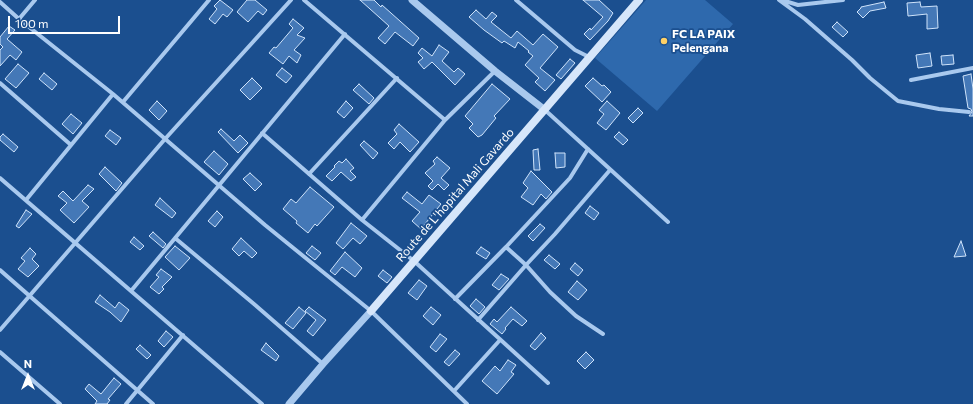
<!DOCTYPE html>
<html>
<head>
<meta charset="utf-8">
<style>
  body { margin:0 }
  #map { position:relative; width:973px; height:404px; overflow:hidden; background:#1b4f8f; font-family:Commissioner,sans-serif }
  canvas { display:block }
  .north { position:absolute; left:8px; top:356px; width:40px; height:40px; -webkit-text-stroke:3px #1b4f8f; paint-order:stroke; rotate:0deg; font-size:11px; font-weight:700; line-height:16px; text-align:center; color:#fff }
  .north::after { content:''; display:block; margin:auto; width:14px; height:18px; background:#fff; clip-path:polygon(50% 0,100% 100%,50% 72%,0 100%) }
  .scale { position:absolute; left:8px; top:16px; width:112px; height:18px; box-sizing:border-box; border:2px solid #fff; border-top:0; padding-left:5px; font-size:12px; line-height:14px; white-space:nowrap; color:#fff; -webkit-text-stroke:3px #1b4f8f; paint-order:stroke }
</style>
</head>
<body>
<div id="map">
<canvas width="973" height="404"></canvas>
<div class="north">N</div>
<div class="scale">100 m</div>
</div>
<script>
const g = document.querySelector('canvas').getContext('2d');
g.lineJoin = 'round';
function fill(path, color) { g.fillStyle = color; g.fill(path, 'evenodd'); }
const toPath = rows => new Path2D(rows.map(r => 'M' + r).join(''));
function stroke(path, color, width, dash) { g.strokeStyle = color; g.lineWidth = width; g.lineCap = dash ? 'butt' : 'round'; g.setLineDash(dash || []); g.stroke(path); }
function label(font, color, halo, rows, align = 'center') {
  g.font = font + ' Commissioner,sans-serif'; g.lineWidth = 3.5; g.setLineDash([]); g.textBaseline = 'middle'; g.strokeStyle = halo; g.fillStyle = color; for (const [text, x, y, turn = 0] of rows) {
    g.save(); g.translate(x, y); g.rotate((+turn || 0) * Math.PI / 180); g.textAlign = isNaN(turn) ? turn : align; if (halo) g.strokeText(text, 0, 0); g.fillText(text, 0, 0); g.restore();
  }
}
const green = toPath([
  [646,0,705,0,733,24,657,111,595,58]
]);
const building = toPath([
  [220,0,233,10,227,17,223,14,215,24,209,19,217,9,214,6,220,0],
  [247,0,255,0,267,10,263,15,258,11,248,22,237,12,247,0],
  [360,0,374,0,381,7,382,5,419,38,413,46,395,32,385,44,378,38,389,26,360,0],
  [583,0,599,0,613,13,608,21,590,40,584,34,590,28,591,30,603,17,583,0],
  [884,2,886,8,870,11,863,18,857,12,861,8,861,7,884,2],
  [920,2,921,7,937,6,938,28,927,29,927,14,908,16,907,3,920,2],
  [476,10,486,19,492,12,497,16,491,22,511,38,517,31,533,45,543,34,558,47,540,68,555,80,545,91,535,82,539,78,525,65,533,56,528,52,529,51,518,42,515,48,504,41,502,43,484,30,469,17,476,10],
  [293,19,304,28,297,35,305,38,294,50,301,55,297,63,289,56,283,64,269,53,274,47,276,48,293,28,289,24,293,19],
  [837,22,848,32,843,37,832,27,837,22],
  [9,26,15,30,7,39,22,52,16,60,10,55,0,66,0,50,3,47,0,44,0,37,9,26],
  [439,45,449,52,442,61,454,72,458,68,465,74,455,85,432,62,424,69,418,62,423,58,418,53,422,48,432,56,439,45],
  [930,53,932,66,918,68,916,55,930,53],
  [953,55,954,64,942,65,941,56,953,55],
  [570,59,575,63,561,79,556,75,570,59],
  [18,64,29,73,16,88,5,79,18,64],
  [282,68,292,76,286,83,276,75,282,68],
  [44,73,57,84,52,90,39,79,44,73],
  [971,74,973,89,973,116,969,116,972,112,971,109,968,108,963,76,971,74],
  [252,78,262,88,250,100,240,90,252,78],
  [593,78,602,86,604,85,611,92,602,102,585,86,593,78],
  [359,84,374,98,369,104,353,90,359,84],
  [492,84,510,99,494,116,496,118,482,135,478,137,469,128,473,124,465,116,492,84],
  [157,101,167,111,159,120,149,110,157,101],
  [346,101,353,108,344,118,337,112,346,101],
  [607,101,620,113,606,130,597,123,604,114,599,110,607,101],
  [638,108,643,113,633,123,628,118,638,108],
  [71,114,82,123,73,134,62,124,71,114],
  [399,124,419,142,410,152,400,142,394,149,388,143,397,134,394,130,399,124],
  [221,129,234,141,240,135,248,143,238,153,218,132,221,129],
  [110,130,121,138,116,145,105,136,110,130],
  [619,132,628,140,623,145,614,137,619,132],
  [3,134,18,147,14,152,0,140,0,137,3,134],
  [364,141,378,153,373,159,360,145,364,141],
  [538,149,540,170,534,170,533,150,538,149],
  [214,151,228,164,219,175,204,162,214,151],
  [555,153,565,153,565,167,556,168,555,153],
  [437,157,450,168,441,178,449,185,444,190,438,184,432,190,428,186,433,181,425,173,435,164,433,161,437,157],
  [346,159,354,168,350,171,356,177,351,181,341,172,332,181,326,176,335,167,334,166,339,161,342,163,346,159],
  [105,167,122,183,116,191,99,174,105,167],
  [531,171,552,192,546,199,541,194,533,205,521,197,528,188,523,183,531,171],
  [250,173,262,184,255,191,243,179,250,173],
  [88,185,94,189,82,201,89,207,74,223,60,210,67,203,58,196,63,191,73,201,88,185],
  [310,187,334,207,317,226,315,224,308,233,296,223,297,221,283,209,291,199,296,203,310,187],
  [407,192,422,204,429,195,441,204,421,229,412,221,420,212,402,198,407,192],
  [160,198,176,213,172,218,155,205,160,198],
  [590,206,599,213,594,220,585,213,590,206],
  [26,210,32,214,19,228,16,226,26,210],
  [217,211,223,217,215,227,208,221,217,211],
  [351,223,367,236,360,244,353,238,343,249,336,243,351,223],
  [540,224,545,228,533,241,528,236,540,224],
  [153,232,166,244,163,248,149,236,153,232],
  [134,237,144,246,140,250,130,242,134,237],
  [241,238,257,253,252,258,244,251,239,256,232,249,241,238],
  [961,241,966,256,954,257,961,241],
  [175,246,190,258,179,270,165,257,175,246],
  [312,246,321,253,315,260,306,253,312,246],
  [481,247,490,253,486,259,476,253,481,247],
  [30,248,36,254,32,259,39,266,28,277,18,269,25,261,21,258,30,248],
  [345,252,362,268,355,277,342,267,335,275,330,271,345,252],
  [549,255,560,264,555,269,544,260,549,255],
  [575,263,583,270,578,276,570,269,575,263],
  [161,269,172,277,162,287,164,289,159,294,150,287,159,277,156,275,161,269],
  [383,270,392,277,387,283,378,276,383,270],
  [501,274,509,279,499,290,492,285,501,274],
  [419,280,427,286,417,300,408,293,419,280],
  [577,281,587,290,578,300,568,292,577,281],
  [100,295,115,308,119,302,129,310,121,322,110,312,95,302,100,295],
  [476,299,485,307,479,314,470,306,476,299],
  [299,307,306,313,293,329,285,323,299,307],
  [309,307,326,320,313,336,307,331,316,320,305,311,309,307],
  [431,307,441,315,433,325,423,316,431,307],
  [511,307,527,321,522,326,513,319,505,328,506,329,502,334,490,324,494,319,497,322,511,307],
  [166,331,173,337,164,347,158,341,166,331],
  [541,333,546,338,535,350,530,346,541,333],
  [440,334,447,339,436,352,430,347,440,334],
  [266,343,279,356,276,361,261,350,266,343],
  [140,345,151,355,147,359,136,349,140,345],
  [455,350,460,354,449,366,444,362,455,350],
  [586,352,594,360,585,369,577,361,586,352],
  [508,360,516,365,511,372,514,374,497,394,482,381,495,366,500,371,508,360],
  [114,378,121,384,108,399,110,400,107,404,95,404,97,401,85,389,89,384,101,394,114,378]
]);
const minor = toPath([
  [304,0,445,120],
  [516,0,575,50,589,57],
  [779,0,805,19,852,60,870,78,898,101,939,109,969,112],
  [782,0,798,5,843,0],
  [0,2,19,19,113,94,265,225,371,311,467,404],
  [19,19,35,0],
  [911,80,973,68],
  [0,83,71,145],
  [123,102,209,0],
  [545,110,668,222],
  [262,133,362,220,414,261,548,383],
  [309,174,397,78],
  [0,178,262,404],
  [26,200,113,94],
  [362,220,445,120,495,71],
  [175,238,254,304,323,364],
  [506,247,526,265,550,292,576,316,603,334],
  [0,270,153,404],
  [131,291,345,34],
  [455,299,506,247,570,178,588,149],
  [478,320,526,265,555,234,610,170],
  [0,330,165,139,291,0],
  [0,352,60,404],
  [454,391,500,340],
  [126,404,183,335]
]);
const tertiary = toPath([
  [412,0,495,71,545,110],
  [289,404,323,364,371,311]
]);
const secondary = toPath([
  [371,311,639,0]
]);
const markers = [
  [664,41,4,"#ffd166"]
];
const poiNames = [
  ["FC LA PAIX",672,34],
  ["Pelengana",672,48]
];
const streetNames = [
  ["Route de L'hopital Mali Gavardo",455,195,-49]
];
fill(green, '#2e69ad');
fill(building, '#4478b7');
stroke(building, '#cfe3fa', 1);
stroke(minor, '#a9c9ee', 4);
stroke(tertiary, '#a9c9ee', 7);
stroke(secondary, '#d6e6fa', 8);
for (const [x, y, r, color] of markers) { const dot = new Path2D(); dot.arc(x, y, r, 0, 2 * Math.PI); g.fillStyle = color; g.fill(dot); stroke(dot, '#1b4f8f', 1.5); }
label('bold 12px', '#fff', '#1b4f8f', poiNames, 'left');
label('12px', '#fff', '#1b4f8f', streetNames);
</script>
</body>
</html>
